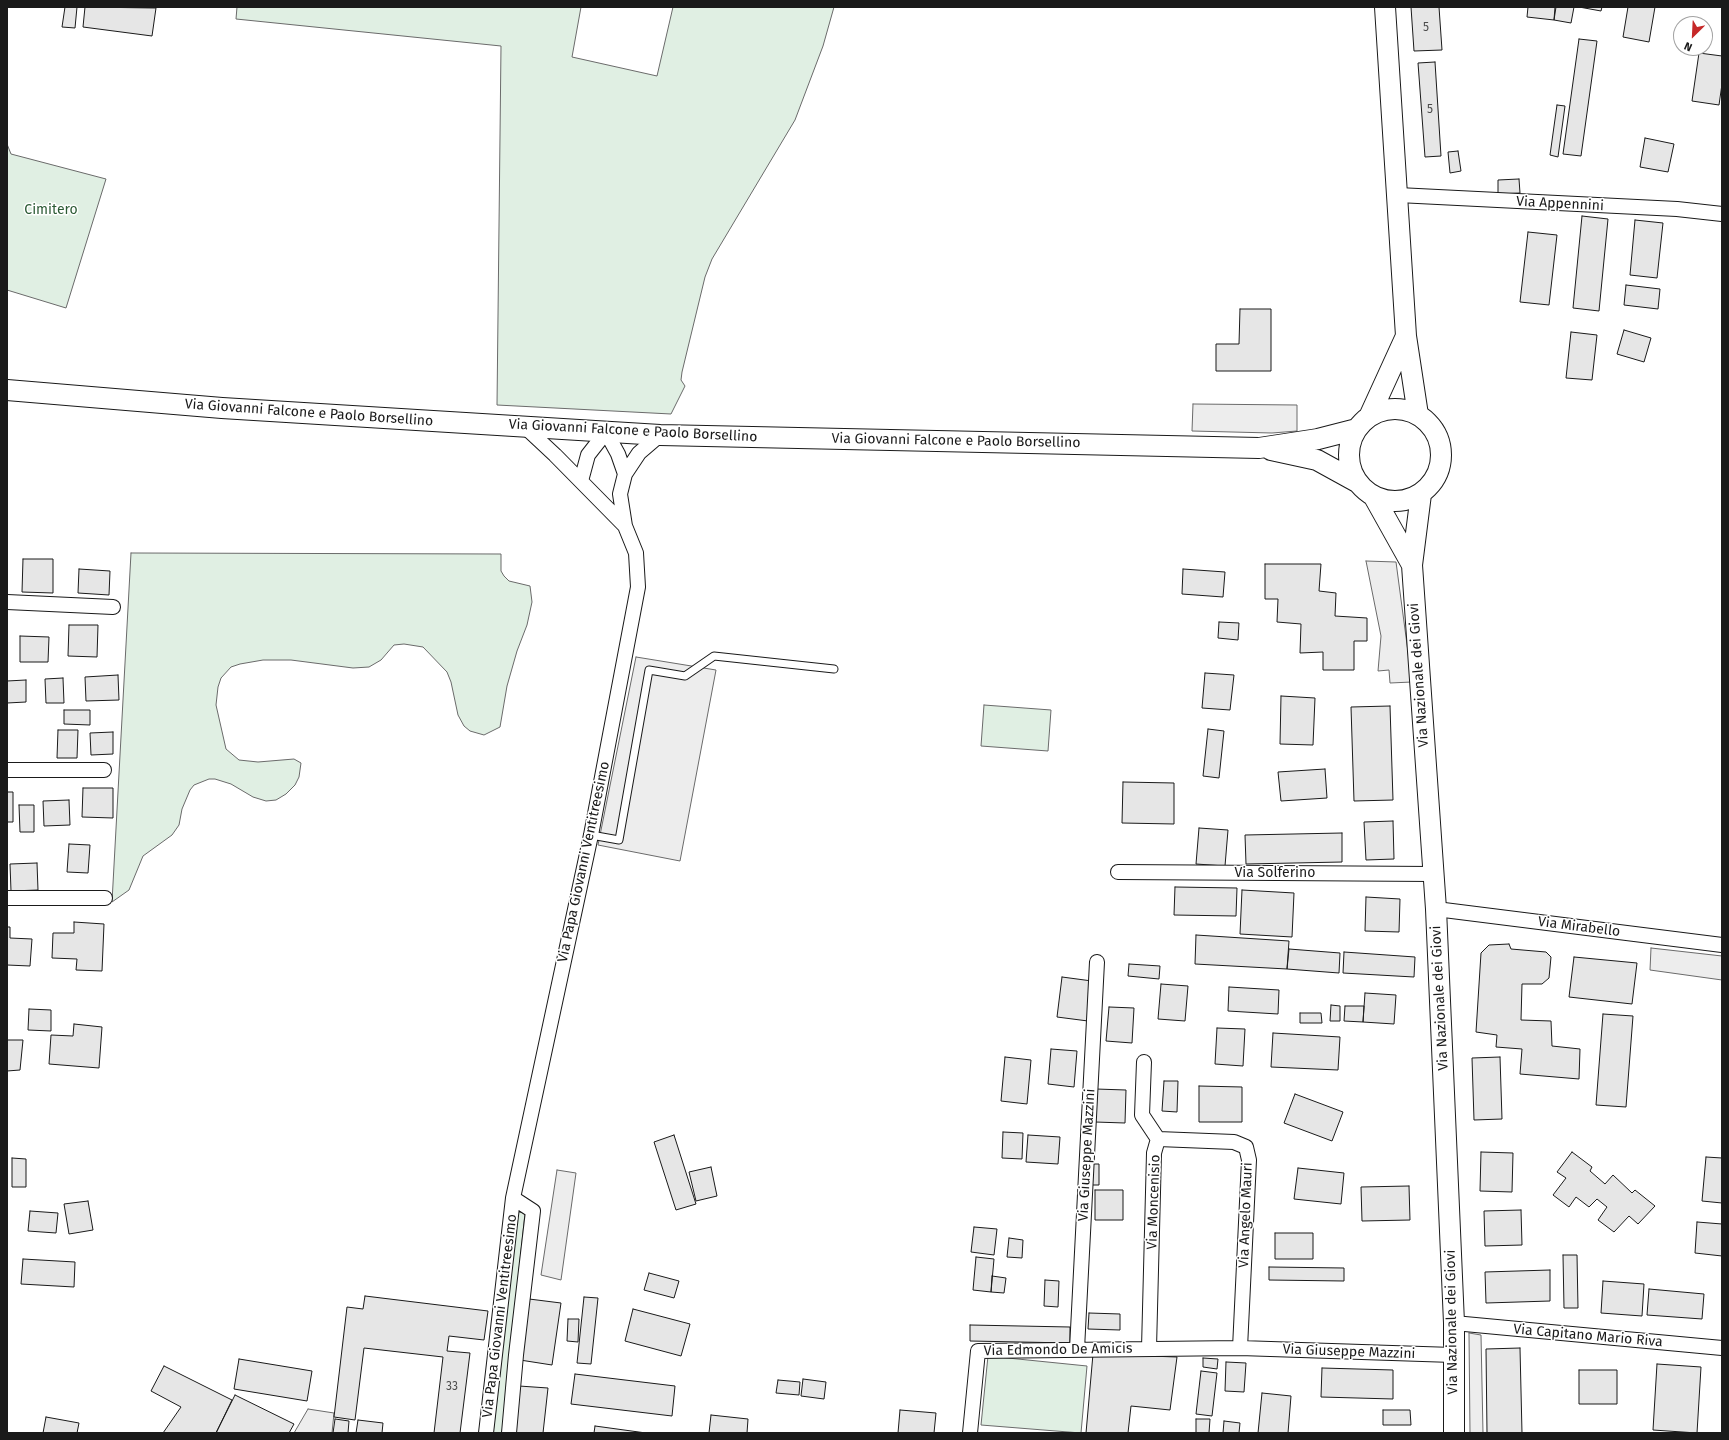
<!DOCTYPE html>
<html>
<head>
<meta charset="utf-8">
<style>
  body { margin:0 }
  #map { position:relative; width:1729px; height:1440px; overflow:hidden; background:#fff; font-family:"Fira Sans",sans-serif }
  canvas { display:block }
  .frame { position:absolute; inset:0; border:8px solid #1a1a1a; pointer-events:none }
  .north { position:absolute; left:1673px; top:16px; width:40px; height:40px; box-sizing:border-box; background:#fff; border:1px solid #a3a3a3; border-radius:50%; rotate:204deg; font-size:11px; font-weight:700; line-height:16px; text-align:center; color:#1a1a1a }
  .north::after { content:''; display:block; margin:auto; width:14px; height:18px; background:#c62828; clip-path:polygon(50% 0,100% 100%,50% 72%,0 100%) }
</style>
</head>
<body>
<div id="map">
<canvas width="1729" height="1440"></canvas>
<div class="frame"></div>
<div class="north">N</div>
</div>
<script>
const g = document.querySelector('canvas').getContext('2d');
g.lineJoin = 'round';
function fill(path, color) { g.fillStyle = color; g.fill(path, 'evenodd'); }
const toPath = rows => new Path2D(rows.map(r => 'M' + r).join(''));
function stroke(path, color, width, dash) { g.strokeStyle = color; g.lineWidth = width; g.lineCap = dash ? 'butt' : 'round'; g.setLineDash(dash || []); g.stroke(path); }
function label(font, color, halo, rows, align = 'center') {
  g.font = font + ' "Fira Sans",sans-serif'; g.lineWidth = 3; g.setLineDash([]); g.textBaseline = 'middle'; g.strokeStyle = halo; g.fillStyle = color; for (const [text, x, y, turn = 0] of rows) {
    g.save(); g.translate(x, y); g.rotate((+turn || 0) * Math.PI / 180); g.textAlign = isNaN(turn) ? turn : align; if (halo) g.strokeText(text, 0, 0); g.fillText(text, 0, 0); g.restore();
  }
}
const green = toPath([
  [237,7,581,7,572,57,657,76,673,7,834,7,823,46,795,120,712,259,705,277,682,372,681,380,685,386,671,414,497,405,501,46,236,19,237,7],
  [7,144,11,154,106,179,66,308,7,290,7,144],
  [131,553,501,554,501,571,504,576,509,581,530,586,532,602,527,625,517,651,507,686,500,727,484,735,470,731,464,726,458,715,451,682,447,672,423,647,404,644,394,645,381,660,369,667,353,668,291,660,263,660,240,664,231,667,221,678,218,687,216,705,226,749,239,760,258,762,294,759,301,763,299,777,295,785,286,794,276,800,266,801,253,797,231,784,215,779,209,779,194,785,190,790,182,809,179,825,172,835,143,856,129,890,112,902,131,553],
  [984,705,1051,710,1048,751,981,746,984,705],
  [518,1212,525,1213,502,1433,493,1433,518,1212],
  [988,1356,1087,1366,1081,1433,981,1425,988,1356]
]);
const parking = toPath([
  [1193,404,1297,405,1297,431,1272,433,1192,431,1193,404],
  [1366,561,1396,562,1412,682,1390,683,1389,670,1378,671,1381,636,1366,561],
  [636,657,716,670,680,861,598,845,636,657],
  [1651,948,1722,956,1722,980,1650,970,1651,948],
  [557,1170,576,1173,561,1280,541,1275,557,1170],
  [1469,1333,1481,1335,1483,1433,1470,1433,1469,1333],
  [308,1409,334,1413,332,1433,294,1433,308,1409]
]);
const building = toPath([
  [65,7,77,7,75,28,62,27,65,7],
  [85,7,156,8,152,36,83,27,85,7],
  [1411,7,1439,7,1442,50,1414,51,1411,7],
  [1528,7,1555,7,1554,20,1527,17,1528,7],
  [1556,7,1574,7,1571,23,1554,20,1556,7],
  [1579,7,1602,7,1601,11,1579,7],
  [1628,7,1655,7,1649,42,1623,37,1628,7],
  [1579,39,1597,41,1581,156,1563,154,1579,39],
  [1699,53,1722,56,1722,84,1719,105,1692,101,1699,53],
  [1435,62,1441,156,1425,157,1418,63,1435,62],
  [1557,105,1565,106,1558,157,1550,155,1557,105],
  [1645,138,1674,144,1668,172,1640,167,1645,138],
  [1458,151,1461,171,1450,173,1448,152,1458,151],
  [1519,179,1520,193,1498,194,1498,180,1519,179],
  [1582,216,1608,219,1599,311,1573,308,1582,216],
  [1635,220,1663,223,1657,278,1630,275,1635,220],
  [1528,232,1557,235,1549,305,1520,302,1528,232],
  [1626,285,1660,289,1658,309,1624,305,1626,285],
  [1240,309,1271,309,1271,371,1216,371,1216,344,1239,344,1240,309],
  [1624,330,1651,338,1644,362,1617,354,1624,330],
  [1571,332,1597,335,1592,380,1566,378,1571,332],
  [23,559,53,559,53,593,22,592,23,559],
  [1265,564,1321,564,1319,591,1336,593,1335,616,1367,618,1367,641,1354,641,1354,670,1323,670,1323,652,1300,653,1301,624,1277,622,1278,599,1265,599,1265,564],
  [79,569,110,571,109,595,78,593,79,569],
  [1183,569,1225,572,1223,597,1182,594,1183,569],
  [1219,622,1239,623,1238,640,1218,638,1219,622],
  [69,625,98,625,97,657,68,656,69,625],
  [20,636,49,637,48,662,20,662,20,636],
  [1205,673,1234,675,1230,710,1202,708,1205,673],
  [118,675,119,700,86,701,85,677,118,675],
  [63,678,64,703,46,703,45,679,63,678],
  [26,680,26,702,7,703,7,681,26,680],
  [1281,696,1315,698,1313,745,1280,744,1281,696],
  [1390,706,1393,800,1354,801,1351,707,1390,706],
  [64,710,90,710,90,725,64,724,64,710],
  [1208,729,1224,731,1219,778,1203,776,1208,729],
  [58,730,78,730,77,758,57,758,58,730],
  [113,732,113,754,91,755,90,733,113,732],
  [1325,769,1327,798,1281,801,1278,772,1325,769],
  [1123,782,1174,783,1174,824,1122,823,1123,782],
  [83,788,113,788,113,818,82,817,83,788],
  [7,792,13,792,13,822,7,822,7,792],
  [69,800,70,825,44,826,43,801,69,800],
  [19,805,34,805,34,832,20,832,19,805],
  [1393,821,1394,859,1366,860,1364,822,1393,821],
  [1199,828,1228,830,1225,866,1196,864,1199,828],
  [1342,833,1342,862,1246,864,1245,835,1342,833],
  [69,844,90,845,88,873,67,872,69,844],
  [37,863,38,890,11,891,10,864,37,863],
  [1175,887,1237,888,1236,916,1174,915,1175,887],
  [1242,890,1294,893,1292,937,1240,934,1242,890],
  [1366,897,1400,899,1399,932,1365,931,1366,897],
  [74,922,104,924,102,971,76,970,77,959,52,958,53,933,74,933,74,922],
  [7,927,10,927,10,938,32,939,30,966,7,965,7,927],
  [1196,935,1289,941,1287,969,1195,964,1196,935],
  [1509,944,1511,949,1546,952,1551,957,1549,978,1542,984,1522,984,1521,1020,1551,1021,1552,1046,1580,1049,1579,1079,1520,1074,1522,1049,1496,1047,1497,1035,1476,1032,1481,953,1489,945,1509,944],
  [1289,949,1340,953,1339,973,1287,969,1289,949],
  [1344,952,1415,957,1414,977,1343,973,1344,952],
  [1574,957,1637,963,1632,1004,1569,997,1574,957],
  [1129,964,1160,966,1159,979,1128,976,1129,964],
  [1062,977,1092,981,1088,1021,1057,1017,1062,977],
  [1161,984,1188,986,1185,1021,1158,1019,1161,984],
  [1229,987,1279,990,1278,1014,1228,1011,1229,987],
  [1365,993,1396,995,1394,1024,1363,1022,1365,993],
  [1331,1005,1340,1006,1340,1021,1330,1021,1331,1005],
  [1345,1006,1364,1006,1363,1022,1344,1021,1345,1006],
  [1109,1007,1134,1008,1132,1043,1106,1041,1109,1007],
  [29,1009,51,1010,51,1031,28,1030,29,1009],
  [1300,1013,1321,1013,1322,1023,1300,1023,1300,1013],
  [1603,1014,1633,1016,1626,1107,1596,1105,1603,1014],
  [74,1024,102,1027,99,1068,49,1064,51,1035,73,1036,74,1024],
  [1217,1028,1245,1029,1243,1066,1215,1064,1217,1028],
  [1273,1033,1340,1037,1338,1070,1271,1067,1273,1033],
  [7,1040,23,1040,20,1070,7,1071,7,1040],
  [1051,1049,1077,1051,1074,1087,1048,1084,1051,1049],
  [1005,1057,1031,1060,1027,1104,1001,1101,1005,1057],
  [1500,1057,1502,1119,1474,1120,1472,1058,1500,1057],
  [1164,1081,1178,1081,1177,1112,1162,1111,1164,1081],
  [1199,1086,1242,1087,1242,1122,1199,1122,1199,1086],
  [1096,1089,1126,1090,1125,1123,1095,1122,1096,1089],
  [1295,1094,1343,1112,1332,1141,1284,1123,1295,1094],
  [1003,1132,1023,1133,1022,1159,1002,1158,1003,1132],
  [674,1135,696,1204,676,1210,654,1142,674,1135],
  [1028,1135,1060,1137,1058,1164,1026,1162,1028,1135],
  [1481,1152,1513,1153,1512,1192,1480,1191,1481,1152],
  [1572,1152,1592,1167,1590,1171,1605,1184,1613,1175,1632,1193,1635,1190,1655,1206,1638,1224,1629,1216,1614,1232,1598,1220,1607,1207,1597,1199,1589,1207,1576,1197,1569,1207,1553,1195,1566,1178,1557,1172,1572,1152],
  [1706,1157,1722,1158,1722,1203,1702,1201,1706,1157],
  [12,1158,26,1159,26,1187,12,1187,12,1158],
  [1089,1164,1099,1164,1099,1185,1089,1185,1089,1164],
  [711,1167,717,1196,696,1201,689,1172,711,1167],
  [1298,1168,1344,1173,1341,1204,1294,1199,1298,1168],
  [1409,1186,1410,1220,1362,1221,1361,1187,1409,1186],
  [1095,1190,1123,1190,1123,1220,1095,1220,1095,1190],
  [88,1201,93,1230,69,1234,64,1204,88,1201],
  [1521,1210,1522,1245,1485,1246,1484,1211,1521,1210],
  [30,1211,58,1213,56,1233,28,1231,30,1211],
  [1697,1222,1722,1224,1722,1256,1695,1253,1697,1222],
  [974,1227,997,1229,994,1255,971,1252,974,1227],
  [1275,1233,1313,1233,1313,1259,1275,1259,1275,1233],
  [1009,1238,1023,1240,1022,1258,1007,1257,1009,1238],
  [1563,1255,1577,1255,1578,1308,1564,1308,1563,1255],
  [976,1257,994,1259,991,1292,973,1290,976,1257],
  [23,1259,75,1262,74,1287,21,1284,23,1259],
  [1269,1267,1344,1268,1344,1281,1269,1280,1269,1267],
  [1550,1270,1550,1301,1486,1303,1485,1272,1550,1270],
  [649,1273,679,1281,674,1298,644,1290,649,1273],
  [992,1276,1006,1278,1004,1293,991,1292,992,1276],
  [1045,1280,1059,1281,1058,1307,1044,1306,1045,1280],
  [1603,1281,1644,1284,1642,1316,1601,1313,1603,1281],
  [1649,1289,1704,1294,1702,1319,1647,1315,1649,1289],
  [365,1296,488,1311,484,1340,449,1336,447,1351,470,1353,460,1433,434,1433,443,1357,364,1348,355,1420,334,1417,347,1307,363,1309,365,1296],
  [584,1297,598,1298,591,1364,577,1363,584,1297],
  [529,1299,561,1303,552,1365,520,1360,529,1299],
  [633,1309,690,1324,681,1356,625,1341,633,1309],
  [1089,1313,1120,1314,1120,1330,1088,1329,1089,1313],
  [568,1319,579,1319,578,1342,567,1341,568,1319],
  [970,1325,1070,1327,1070,1343,970,1341,970,1325],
  [1520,1348,1522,1433,1487,1433,1486,1349,1520,1348],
  [1093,1354,1177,1357,1170,1410,1131,1406,1128,1433,1086,1433,1093,1354],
  [1203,1358,1218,1359,1217,1369,1203,1367,1203,1358],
  [239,1359,312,1371,307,1401,234,1389,239,1359],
  [1226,1362,1246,1363,1244,1392,1225,1391,1226,1362],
  [1657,1364,1701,1367,1697,1433,1653,1430,1657,1364],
  [164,1366,232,1400,216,1433,163,1433,181,1407,151,1391,164,1366],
  [1322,1368,1393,1370,1393,1399,1321,1397,1322,1368],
  [1579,1370,1617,1370,1617,1404,1579,1404,1579,1370],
  [1201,1371,1217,1373,1212,1416,1196,1414,1201,1371],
  [575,1374,675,1386,672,1416,571,1404,575,1374],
  [803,1379,826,1382,824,1399,801,1396,803,1379],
  [778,1380,800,1382,799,1395,776,1393,778,1380],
  [519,1386,548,1388,543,1433,514,1433,519,1386],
  [1262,1393,1291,1396,1288,1433,1258,1433,1262,1393],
  [235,1395,294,1424,289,1433,216,1433,235,1395],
  [900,1410,936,1413,934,1433,898,1433,900,1410],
  [1383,1410,1410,1410,1411,1425,1383,1425,1383,1410],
  [711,1415,748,1419,747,1433,709,1433,711,1415],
  [46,1417,79,1423,77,1433,43,1433,46,1417],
  [335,1419,349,1421,348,1433,333,1433,335,1419],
  [1196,1419,1210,1419,1209,1433,1196,1433,1196,1419],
  [358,1420,383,1423,382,1433,356,1433,358,1420],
  [1224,1421,1240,1423,1239,1433,1223,1433,1224,1421],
  [595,1426,646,1433,594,1433,595,1426]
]);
const lane = toPath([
  [591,835,619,840,649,670,685,676,714,656,834,669]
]);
const street = toPath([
  [1398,195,1677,209,1722,214],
  [525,427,555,455,625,526],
  [581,481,588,455,606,432,618,454,625,474],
  [7,602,113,607],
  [7,770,104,770],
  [1118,872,1433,874],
  [7,898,105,898],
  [1436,909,1722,945],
  [1144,1062,1142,1115,1158,1139],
  [1158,1139,1234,1142,1246,1147,1249,1160,1240,1348],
  [1454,1323,1722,1348],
  [1149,1348,1154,1153,1158,1139],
  [1077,1349,1097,962],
  [486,1433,513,1198,591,835,638,587,636,553,625,526,620,494,625,474,639,453,660,435],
  [509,1433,516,1355,533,1211,513,1198],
  [970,1433,978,1351,1240,1348,1453,1355]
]);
const secondary = toPath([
  [1385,7,1406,336,1418,415],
  [7,390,222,408,660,435,1259,448,1318,439,1357,429],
  '1349 455a46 46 0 1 1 92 0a46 46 0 1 1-92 0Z',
  [1369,417,1406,336],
  [1271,450,1317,460,1357,482],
  [1421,494,1412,565,1436,909,1454,1323,1454,1433],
  [1374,497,1412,565]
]);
const numberNames = [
  ["5",1426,28],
  ["5",1430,110],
  ["33",452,1387]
];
const streetNames = [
  ["Via Appennini",1560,204,3],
  ["Via Giovanni Falcone e Paolo Borsellino",309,413,4],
  ["Via Giovanni Falcone e Paolo Borsellino",633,431,3],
  ["Via Giovanni Falcone e Paolo Borsellino",956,441,1],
  ["Via Nazionale dei Giovi",1419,675,-94],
  ["Via Papa Giovanni Ventitreesimo",584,862,-78],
  ["Via Solferino",1275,873],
  ["Via Mirabello",1579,927,7],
  ["Via Nazionale dei Giovi",1440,998,-93],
  ["Via Giuseppe Mazzini",1087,1155,-87],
  ["Via Moncenisio",1154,1202,-88],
  ["Via Angelo Mauri",1246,1215,-88],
  ["Via Papa Giovanni Ventitreesimo",500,1316,-83],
  ["Via Nazionale dei Giovi",1452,1322,-91],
  ["Via Capitano Mario Riva",1588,1336,5],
  ["Via Edmondo De Amicis",1058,1350,-1],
  ["Via Giuseppe Mazzini",1349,1352,2]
];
const parkNames = [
  ["Cimitero",51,210]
];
fill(green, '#e0efe3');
stroke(green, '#6a6a6a', 1);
fill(parking, '#ededed');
stroke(parking, '#6a6a6a', 1);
fill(building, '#e6e6e6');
stroke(building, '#1a1a1a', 1);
stroke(lane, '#1a1a1a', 9);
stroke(street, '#1a1a1a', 16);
stroke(secondary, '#1a1a1a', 22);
stroke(lane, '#fff', 7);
stroke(street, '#fff', 14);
stroke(secondary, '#fff', 20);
label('12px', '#4d4d4d', null, numberNames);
label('14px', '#1a1a1a', '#fff', streetNames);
label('14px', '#2b5a34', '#fff', parkNames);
</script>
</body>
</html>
